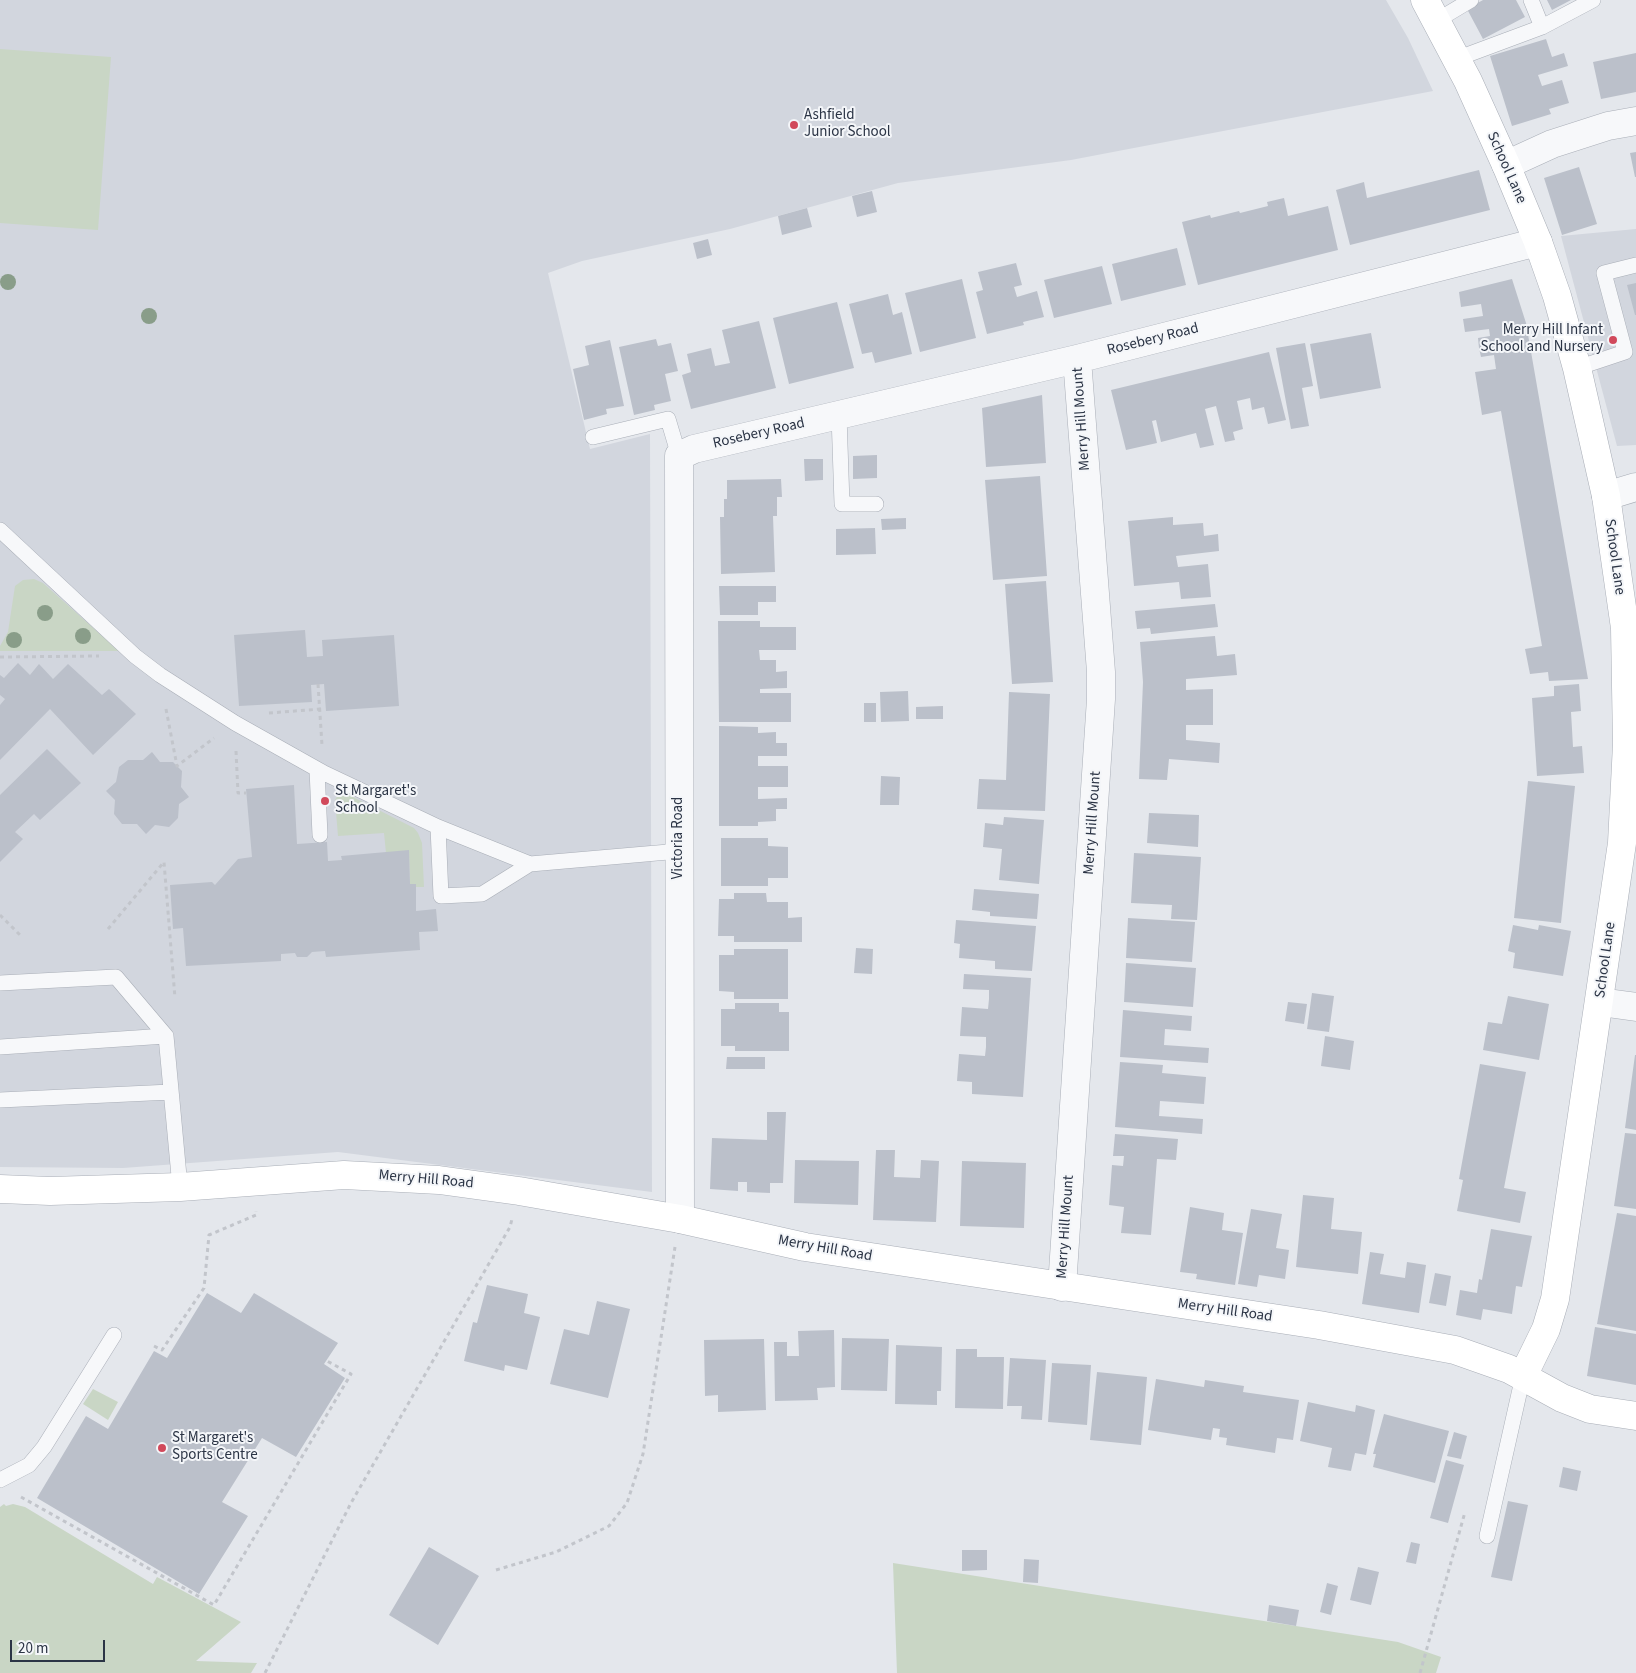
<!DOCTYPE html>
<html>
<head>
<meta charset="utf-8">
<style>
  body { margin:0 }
  #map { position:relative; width:1636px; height:1673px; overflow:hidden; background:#e4e7ec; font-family:"Source Sans 3",sans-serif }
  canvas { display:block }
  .scale { position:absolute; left:10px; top:1640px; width:95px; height:22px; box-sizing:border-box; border:2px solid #2b3445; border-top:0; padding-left:6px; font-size:15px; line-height:18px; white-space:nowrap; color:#2b3445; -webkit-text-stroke:4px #f4f6f9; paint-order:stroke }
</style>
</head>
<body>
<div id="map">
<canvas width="1636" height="1673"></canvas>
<div class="scale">20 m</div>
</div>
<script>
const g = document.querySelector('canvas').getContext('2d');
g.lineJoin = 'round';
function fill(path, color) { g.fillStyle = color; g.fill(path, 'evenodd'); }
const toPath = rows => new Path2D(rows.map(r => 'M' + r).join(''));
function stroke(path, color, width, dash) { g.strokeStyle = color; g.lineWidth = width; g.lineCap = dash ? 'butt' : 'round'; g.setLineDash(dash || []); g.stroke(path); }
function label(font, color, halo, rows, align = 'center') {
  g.font = font + ' "Source Sans 3",sans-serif'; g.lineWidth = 4; g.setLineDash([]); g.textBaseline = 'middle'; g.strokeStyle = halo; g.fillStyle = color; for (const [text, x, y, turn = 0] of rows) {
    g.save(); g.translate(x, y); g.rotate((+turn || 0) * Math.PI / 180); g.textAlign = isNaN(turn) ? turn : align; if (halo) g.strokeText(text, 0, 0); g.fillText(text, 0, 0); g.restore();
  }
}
const built = toPath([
  [0,0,1386,0,1408,38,1433,91,1071,160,898,183,730,229,582,261,548,273,590,449,650,434,652,1192,338,1152,123,1168,0,1167],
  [1636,229,1636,445,1617,446,1561,236]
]);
const green = toPath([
  [0,49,111,57,98,230,0,223],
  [34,579,43,583,119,651,0,651,0,646,8,632,15,586,23,580],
  [343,792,414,828,418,833,422,843,424,887,416,887,416,884,410,884,409,851,386,853,384,833,338,836,335,800,338,795],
  [93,1389,118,1402,108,1420,83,1404],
  [4,1504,6,1506,13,1504,25,1507,153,1584,157,1577,241,1622,196,1661,257,1663,251,1673,0,1673,0,1507],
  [893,1563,1398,1642,1441,1657,1436,1673,897,1673]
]);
const building = toPath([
  [1483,0,1516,0,1525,17,1483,39,1467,9],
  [1547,0,1571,0,1552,10],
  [1546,39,1552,57,1564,53,1568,66,1538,75,1542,86,1562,80,1569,103,1549,109,1551,114,1512,126,1490,56],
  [1636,53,1636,92,1601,99,1593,62],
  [1636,152,1636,177,1635,177,1630,153],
  [1579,167,1597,224,1562,235,1544,178],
  [1479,170,1490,210,1350,245,1336,190,1364,182,1367,198],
  [872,191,877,212,857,217,852,196],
  [1284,198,1288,216,1328,206,1338,250,1198,285,1182,222,1210,215,1211,218,1239,211,1240,213,1268,206,1267,202],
  [807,208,812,227,782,235,778,216],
  [708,239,712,255,697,259,693,243],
  [1177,248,1186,285,1121,301,1112,264],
  [1016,263,1022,285,1014,287,1017,297,1037,291,1044,317,1023,322,1024,325,987,334,976,292,983,290,978,272],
  [1102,266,1112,304,1054,318,1044,280],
  [962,279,976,338,920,352,905,293],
  [1512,279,1526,323,1588,679,1549,681,1548,672,1530,674,1525,649,1542,646,1501,411,1482,415,1475,372,1496,369,1494,355,1481,357,1479,348,1478,338,1490,336,1489,329,1465,332,1463,319,1483,316,1481,304,1461,307,1459,292],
  [1636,283,1636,315,1635,315,1627,285],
  [888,294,893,315,902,312,912,354,875,363,872,352,862,354,849,304],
  [837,302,854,368,789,384,773,318],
  [759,321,776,388,691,409,682,375,691,372,687,354,711,348,715,366,730,363,722,330],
  [1371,333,1381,388,1320,399,1310,344],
  [656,339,658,346,671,343,678,371,665,374,671,401,654,405,655,410,634,415,619,347],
  [610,340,624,406,606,409,607,414,584,420,573,369,589,365,585,346],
  [1305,343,1313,386,1302,388,1309,426,1291,429,1276,348],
  [1269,352,1286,420,1268,424,1264,407,1252,410,1250,398,1237,401,1243,429,1233,432,1235,440,1225,442,1216,406,1205,409,1214,445,1200,448,1196,433,1161,442,1156,420,1152,421,1157,443,1126,450,1111,390],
  [1042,395,1046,463,986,467,982,408],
  [877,455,877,478,853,479,853,456],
  [804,459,823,459,823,480,805,481],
  [1040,476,1047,576,993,580,985,480],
  [781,479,782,497,777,497,777,516,773,516,775,572,721,574,720,517,724,517,724,499,727,499,727,480],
  [1173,517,1173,525,1203,523,1204,536,1218,534,1219,551,1176,556,1178,567,1208,564,1211,597,1181,599,1179,582,1134,586,1128,521],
  [906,518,906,529,882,530,881,519],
  [875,528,876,554,836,555,836,529],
  [1046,581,1053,682,1012,684,1005,584],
  [719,586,776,586,776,602,758,602,758,615,720,615],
  [1215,604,1218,627,1151,634,1150,628,1137,629,1135,611],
  [718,621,760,621,760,627,796,627,796,650,759,650,760,660,776,660,776,672,787,671,787,688,760,689,760,693,791,693,791,722,719,722],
  [305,630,307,657,323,656,322,640,394,635,399,706,326,711,324,684,311,685,312,702,239,706,234,635],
  [1215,636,1217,656,1235,654,1237,675,1186,679,1186,690,1213,689,1213,725,1186,725,1186,740,1220,743,1219,763,1169,759,1167,780,1139,779,1143,682,1140,642],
  [18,663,30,675,39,664,53,679,68,664,102,695,109,689,136,714,93,755,50,709,0,760,0,705,5,699,0,695,0,675,4,678],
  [1579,684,1581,711,1571,712,1572,729,1573,747,1582,746,1584,773,1537,776,1532,698,1554,696,1554,686],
  [908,691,909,721,881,722,880,692],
  [1009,692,1050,694,1045,811,977,809,979,779,1006,780],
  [864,703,876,703,876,722,864,722],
  [943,706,943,719,916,719,916,707],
  [719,726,758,727,758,733,776,732,776,743,787,743,787,756,758,756,758,766,788,766,788,787,758,787,758,799,787,798,787,809,776,809,776,821,758,822,758,826,719,826],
  [47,749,81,783,40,820,34,814,15,832,23,839,0,862,0,795],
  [152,752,160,762,173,762,182,771,181,787,189,797,179,804,178,818,169,827,155,825,146,834,137,824,122,824,114,814,115,800,106,791,116,782,119,767,128,760,143,760],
  [881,776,900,777,899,805,880,805],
  [1528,781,1575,786,1561,923,1514,918],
  [294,785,297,844,327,842,328,861,342,860,341,856,409,850,410,884,416,884,416,911,436,909,438,931,419,932,420,950,326,957,325,951,312,952,307,957,297,957,295,953,281,954,281,961,186,966,183,928,173,929,170,885,212,882,215,885,238,859,252,857,246,789],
  [1149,813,1199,815,1198,847,1147,843],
  [1004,817,1044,820,1039,884,999,880,1002,849,983,847,985,823,1003,825],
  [721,838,768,838,768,846,788,847,788,878,768,878,768,886,721,886],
  [1134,853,1201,857,1197,920,1171,919,1172,905,1131,903],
  [974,889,1039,894,1037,919,990,916,990,912,972,910],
  [734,893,766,893,767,902,788,902,788,918,802,917,802,942,734,942,734,936,718,936,719,899,734,899],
  [1128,918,1195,922,1192,962,1126,958],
  [956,920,1036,926,1032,971,995,969,995,961,959,958,960,944,954,943],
  [1513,925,1538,930,1539,925,1571,931,1563,976,1513,968,1515,953,1508,951],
  [856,948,873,949,872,974,854,973],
  [734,949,788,949,788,999,734,999,734,992,719,991,719,955,734,955],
  [1126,963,1196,968,1193,1007,1124,1002],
  [964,974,1031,978,1023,1097,972,1094,972,1082,957,1081,959,1054,985,1056,986,1047,986,1037,960,1036,962,1007,988,1009,989,999,989,990,963,989],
  [1312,993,1334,996,1329,1032,1307,1029],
  [1508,996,1549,1004,1539,1060,1483,1050,1488,1022,1502,1024],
  [1288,1002,1307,1004,1304,1024,1285,1021],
  [735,1003,779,1003,779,1012,789,1012,789,1051,735,1051,735,1046,721,1046,721,1009,735,1009],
  [1123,1010,1192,1016,1191,1031,1165,1029,1164,1045,1209,1048,1208,1063,1120,1057],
  [1325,1036,1354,1041,1350,1070,1321,1066],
  [1635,1055,1636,1055,1636,1130,1625,1128],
  [727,1057,765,1057,765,1069,726,1069],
  [1120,1062,1163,1065,1162,1073,1206,1077,1204,1104,1160,1101,1159,1116,1203,1119,1202,1134,1115,1127],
  [1480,1064,1526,1072,1504,1188,1526,1192,1520,1223,1457,1211,1463,1180,1459,1179],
  [767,1112,786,1112,783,1183,770,1183,770,1193,747,1192,747,1182,738,1182,738,1191,710,1189,712,1138,767,1140],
  [1625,1133,1636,1134,1636,1209,1614,1206],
  [1115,1134,1178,1139,1176,1160,1157,1159,1151,1235,1121,1233,1124,1207,1109,1205,1112,1165,1123,1166,1124,1156,1113,1156],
  [876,1150,895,1150,894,1177,920,1178,921,1160,939,1161,936,1222,873,1220],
  [795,1160,859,1161,858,1205,794,1203],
  [962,1161,1026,1163,1024,1228,960,1226],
  [1303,1195,1334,1198,1331,1229,1362,1232,1358,1274,1296,1267],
  [1190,1207,1224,1213,1222,1230,1243,1233,1235,1285,1196,1279,1197,1274,1180,1272],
  [1251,1209,1282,1214,1276,1248,1289,1250,1285,1279,1259,1275,1257,1287,1238,1284],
  [1617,1213,1636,1216,1636,1331,1597,1324],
  [1491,1229,1532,1236,1522,1287,1516,1286,1512,1314,1483,1309,1481,1320,1456,1315,1460,1290,1477,1293,1479,1279,1482,1280],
  [1370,1252,1384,1254,1380,1274,1405,1278,1407,1262,1426,1265,1419,1313,1362,1304],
  [1435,1273,1451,1276,1446,1306,1429,1303],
  [487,1285,528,1294,524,1313,540,1317,527,1370,505,1365,504,1371,464,1361,473,1322,477,1323],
  [207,1293,241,1313,254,1293,338,1343,324,1364,345,1378,296,1457,262,1438,222,1502,248,1516,199,1594,37,1498,86,1416,108,1429,154,1351,167,1358],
  [597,1301,630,1309,608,1398,550,1384,564,1329,589,1335],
  [1595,1327,1636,1334,1636,1385,1587,1376],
  [834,1330,835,1387,817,1388,818,1400,775,1401,774,1342,787,1342,787,1356,799,1356,798,1331],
  [842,1338,889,1339,887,1391,841,1390],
  [764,1339,766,1410,718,1412,718,1395,705,1396,704,1340],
  [896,1345,942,1347,941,1391,937,1391,937,1405,895,1404],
  [956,1349,977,1349,977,1357,1004,1357,1003,1409,955,1408],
  [1010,1358,1046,1360,1042,1420,1021,1419,1022,1406,1007,1406],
  [1052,1363,1091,1365,1087,1425,1048,1422],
  [1097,1372,1147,1377,1141,1445,1090,1440],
  [1156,1379,1204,1387,1205,1380,1244,1386,1243,1392,1299,1400,1293,1440,1277,1438,1275,1453,1226,1445,1227,1438,1219,1437,1220,1429,1213,1428,1211,1440,1148,1430],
  [1308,1402,1355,1412,1356,1405,1375,1410,1366,1455,1355,1453,1351,1471,1328,1467,1332,1448,1300,1441],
  [1384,1414,1449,1431,1435,1483,1373,1467,1376,1454,1373,1454],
  [1454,1432,1467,1436,1461,1459,1447,1456],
  [1446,1460,1464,1465,1448,1523,1430,1518],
  [1563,1467,1581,1471,1577,1491,1559,1487],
  [1508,1501,1528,1505,1512,1581,1491,1577],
  [1411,1542,1420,1544,1416,1564,1406,1562],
  [429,1547,479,1576,438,1645,389,1615],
  [962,1550,987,1550,987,1570,962,1571],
  [1024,1559,1039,1560,1038,1583,1023,1582],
  [1358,1567,1379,1572,1371,1605,1350,1600],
  [1327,1583,1338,1586,1331,1615,1320,1612],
  [1269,1605,1299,1610,1296,1626,1267,1621]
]);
const path = toPath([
  [0,657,99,656],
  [318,684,322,745],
  [166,709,177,766,214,738],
  [269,713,321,709],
  [236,751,238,793,246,793],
  [0,915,20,935],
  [108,929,164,862,175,998],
  [154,1346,162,1350,204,1288,209,1235,256,1215,256,1211],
  [21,1497,214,1605,351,1374,327,1361],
  [496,1570,556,1552,609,1526,627,1503,643,1454,675,1247],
  [265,1673,351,1503,510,1227,512,1219],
  [1420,1673,1465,1512]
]);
const lane = toPath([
  [1531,0,1542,27],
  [1436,21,1471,0],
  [1456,59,1542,27,1593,0],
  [1577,368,1625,352,1604,273,1636,265],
  [839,415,842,504,876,504],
  [593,437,668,419,679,456],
  [0,530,135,656,160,675,235,723,324,773,438,827,530,864,680,851],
  [317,770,320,835],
  [438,827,441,896,482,894,530,864],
  [0,983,116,977,166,1036,180,1187],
  [0,1047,166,1036],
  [0,1100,171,1092],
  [0,1480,29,1465,44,1447,114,1335],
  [1487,1536,1523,1376]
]);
const street = toPath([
  [1506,165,1552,144,1608,126,1636,121],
  [1606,496,1636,487],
  [1600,1002,1636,1007],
  [680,1219,679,456,694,449,1077,359,1538,242],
  [1062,1287,1101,699,1101,672,1077,359]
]);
const secondary = toPath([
  [1425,0,1468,81,1506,165,1538,242,1557,296,1577,368,1606,496,1625,628,1627,744,1622,843,1555,1299,1546,1329,1523,1376],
  [0,1189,50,1191,180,1187,344,1175,439,1180,519,1191,680,1219,805,1247,1319,1325,1455,1350,1509,1369,1562,1398,1590,1409,1636,1416]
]);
const trees = [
  [8,282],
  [149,316],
  [45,613],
  [83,636],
  [14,640]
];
const markers = [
  [794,125,5,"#d1495b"],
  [1613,340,5,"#d1495b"],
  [325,801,5,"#d1495b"],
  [162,1448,5,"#d1495b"]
];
const poiNames = [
  ["Ashfield",804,116],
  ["Junior School",804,133],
  ["Merry Hill Infant",1603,331,"right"],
  ["School and Nursery",1603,348,"right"],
  ["St Margaret's",335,792],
  ["School",335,809],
  ["St Margaret's",172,1439],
  ["Sports Centre",172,1456]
];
const streetNames = [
  ["School Lane",1506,168,66],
  ["Rosebery Road",1153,340,-14],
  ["Merry Hill Mount",1082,419,-94],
  ["Rosebery Road",759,434,-13],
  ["School Lane",1614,557,82],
  ["Merry Hill Mount",1093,823,-86],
  ["Victoria Road",679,838,-90],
  ["School Lane",1606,960,-82],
  ["Merry Hill Road",426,1180,5],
  ["Merry Hill Mount",1066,1227,-86],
  ["Merry Hill Road",825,1249,10],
  ["Merry Hill Road",1225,1311,8]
];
fill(built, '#d2d6de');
fill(green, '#c9d6c5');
fill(building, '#bbc0ca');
stroke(lane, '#a9aeb7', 16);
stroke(street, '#a9aeb7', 29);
stroke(secondary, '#a9aeb7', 29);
stroke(path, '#c2c5cb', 3, [4, 4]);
stroke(lane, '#f7f8fa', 15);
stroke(street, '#f7f8fa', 28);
stroke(secondary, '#fff', 28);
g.fillStyle = '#899d89';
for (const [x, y] of trees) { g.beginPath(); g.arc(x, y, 8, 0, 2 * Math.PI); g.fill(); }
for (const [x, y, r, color] of markers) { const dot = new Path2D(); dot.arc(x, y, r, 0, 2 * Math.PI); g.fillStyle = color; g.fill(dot); stroke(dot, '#f4f6f9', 2); }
label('15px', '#2b3445', '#f4f6f9', poiNames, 'left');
label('15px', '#2b3445', '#f4f6f9', streetNames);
</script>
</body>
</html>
